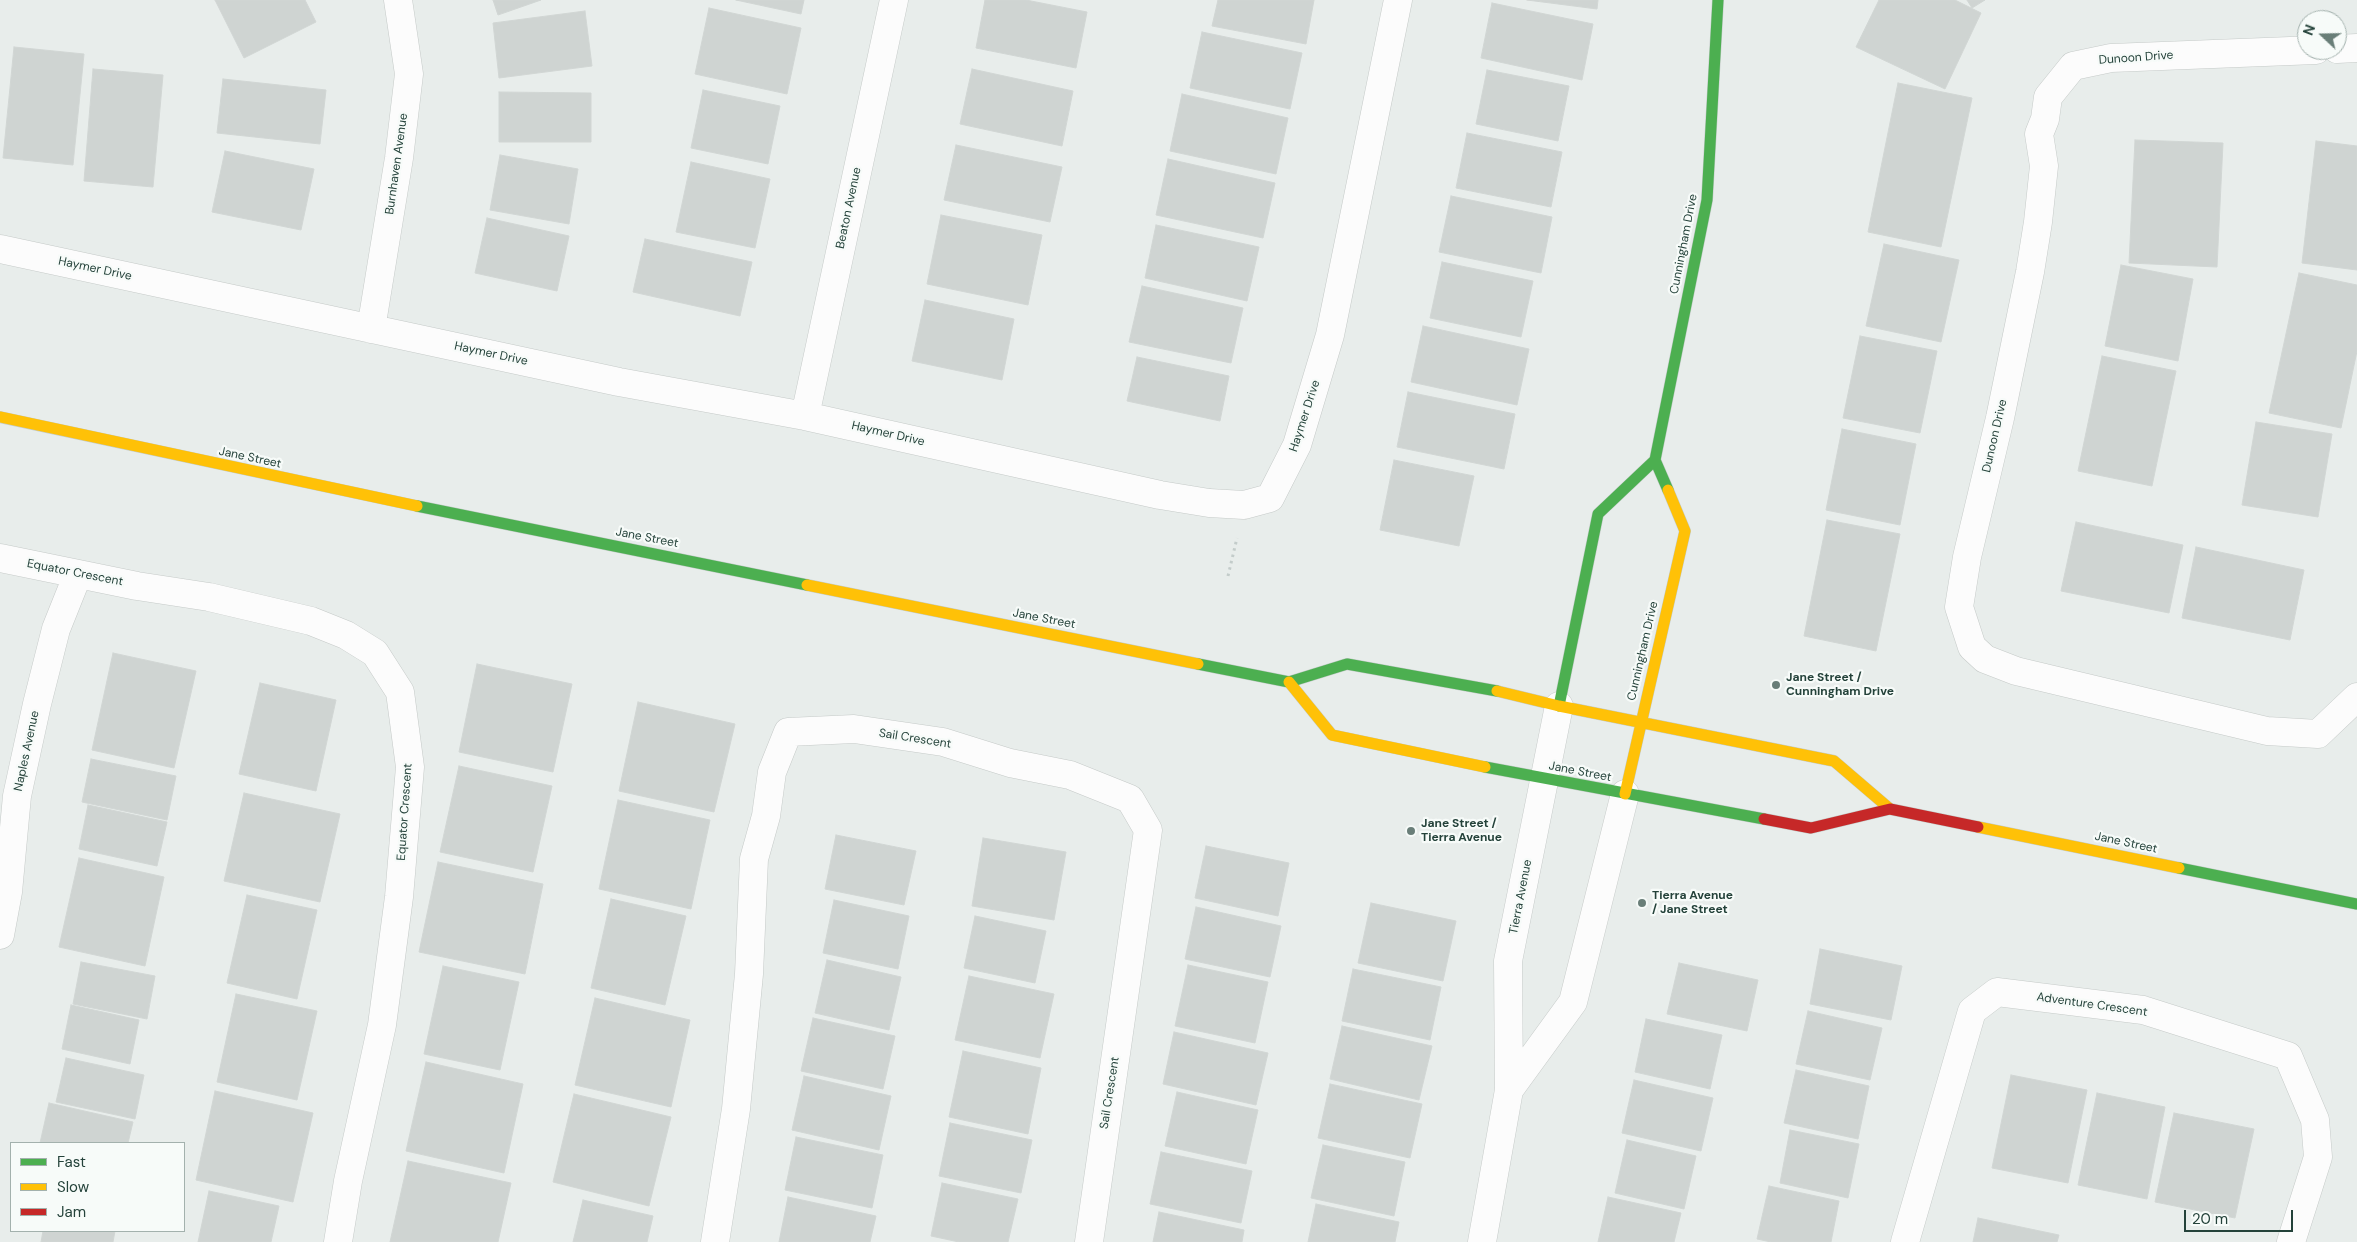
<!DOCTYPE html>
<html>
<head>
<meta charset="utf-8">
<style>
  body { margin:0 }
  #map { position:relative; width:2357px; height:1242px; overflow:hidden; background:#e8edeb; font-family:"DM Sans",sans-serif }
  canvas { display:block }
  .legend { position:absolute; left:10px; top:1142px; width:175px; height:90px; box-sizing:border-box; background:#f7fbf9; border:1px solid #a3b1ad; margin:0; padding:6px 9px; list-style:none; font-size:15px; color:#24423a }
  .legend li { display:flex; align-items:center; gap:10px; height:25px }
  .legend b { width:25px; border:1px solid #a3b1ad }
  .north { position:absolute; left:2297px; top:10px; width:50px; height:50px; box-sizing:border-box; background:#f7fbf9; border:1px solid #a3b1ad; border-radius:50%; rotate:291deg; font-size:14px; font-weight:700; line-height:20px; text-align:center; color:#24423a }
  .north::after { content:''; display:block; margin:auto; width:18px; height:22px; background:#697e78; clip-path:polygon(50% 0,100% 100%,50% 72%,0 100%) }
  .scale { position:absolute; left:2184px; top:1210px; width:109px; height:22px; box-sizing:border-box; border:2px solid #24423a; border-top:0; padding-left:6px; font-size:15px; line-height:18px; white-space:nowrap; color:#24423a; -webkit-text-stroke:4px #f7fbf9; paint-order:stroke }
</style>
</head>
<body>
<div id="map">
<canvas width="2357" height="1242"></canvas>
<ul class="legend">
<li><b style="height:6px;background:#4caf50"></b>Fast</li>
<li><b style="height:6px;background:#ffc107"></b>Slow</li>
<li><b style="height:6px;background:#c62828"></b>Jam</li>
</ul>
<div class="north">N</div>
<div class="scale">20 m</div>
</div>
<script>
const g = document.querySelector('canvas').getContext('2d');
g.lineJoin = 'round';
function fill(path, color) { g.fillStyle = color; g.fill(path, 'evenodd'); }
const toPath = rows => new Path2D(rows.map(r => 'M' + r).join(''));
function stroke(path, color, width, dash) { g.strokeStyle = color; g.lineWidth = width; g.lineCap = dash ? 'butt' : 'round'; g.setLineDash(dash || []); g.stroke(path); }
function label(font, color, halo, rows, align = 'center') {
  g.font = font + ' "DM Sans",sans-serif'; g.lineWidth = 4.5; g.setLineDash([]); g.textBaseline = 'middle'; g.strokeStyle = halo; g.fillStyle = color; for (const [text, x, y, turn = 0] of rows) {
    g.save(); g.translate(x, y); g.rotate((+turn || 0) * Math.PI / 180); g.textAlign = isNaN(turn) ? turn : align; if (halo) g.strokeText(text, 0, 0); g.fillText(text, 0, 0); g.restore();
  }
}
const building = toPath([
  [215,0,305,0,316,22,244,58,215,0],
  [493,0,541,0,498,15,493,0],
  [736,0,804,0,801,14,736,0],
  [985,0,1026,0,1087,12,1076,68,976,48,985,0],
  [1218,0,1314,0,1306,44,1212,26,1218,0],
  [1527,0,1598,0,1597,9,1527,0],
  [1879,0,1955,0,1981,13,1945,89,1856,47,1879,0],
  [1967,0,1985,0,1972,8,1967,0],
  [1492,3,1593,24,1582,80,1481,58,1492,3],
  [709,8,801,28,787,94,695,74,709,8],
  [585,11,592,66,499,78,493,23,585,11],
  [1202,32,1302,53,1290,109,1190,88,1202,32],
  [14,47,84,54,73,165,3,158,14,47],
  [93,69,163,75,153,187,84,181,93,69],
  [972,69,1073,91,1062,146,960,124,972,69],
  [1487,70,1569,86,1558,141,1476,124,1487,70],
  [223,79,326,90,320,144,217,133,223,79],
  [1898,83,1972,98,1941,247,1868,232,1898,83],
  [703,90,780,106,768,164,691,148,703,90],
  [499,92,591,93,591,142,499,142,499,92],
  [1182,94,1288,118,1276,174,1170,151,1182,94],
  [1467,133,1562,152,1551,207,1456,188,1467,133],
  [2135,140,2223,143,2217,267,2129,263,2135,140],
  [2316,141,2357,146,2357,270,2302,263,2316,141],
  [956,145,1062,167,1050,222,944,200,956,145],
  [225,151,314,169,301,230,212,212,225,151],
  [500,155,578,169,569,224,490,210,500,155],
  [1168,159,1275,183,1263,238,1156,215,1168,159],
  [691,162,770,179,755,248,676,232,691,162],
  [1451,196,1552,217,1541,273,1439,252,1451,196],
  [941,215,1042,235,1028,305,927,284,941,215],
  [487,218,569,236,557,291,475,273,487,218],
  [1156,225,1259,247,1247,301,1145,278,1156,225],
  [645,239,752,262,740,316,633,292,645,239],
  [1884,244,1959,260,1941,342,1866,326,1884,244],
  [1442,262,1533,281,1521,337,1430,318,1442,262],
  [2121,265,2193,279,2178,361,2105,346,2121,265],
  [2299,273,2357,285,2357,351,2341,428,2269,413,2299,273],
  [1142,286,1243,308,1231,363,1129,342,1142,286],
  [925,300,1014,319,1002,380,912,361,925,300],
  [1423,326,1529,349,1517,405,1411,382,1423,326],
  [1860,336,1937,351,1920,433,1843,418,1860,336],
  [2102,356,2176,371,2152,486,2078,471,2102,356],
  [1137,357,1229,376,1220,421,1127,401,1137,357],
  [1408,392,1515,414,1504,469,1397,447,1408,392],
  [2256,422,2332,434,2318,517,2242,505,2256,422],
  [1842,429,1916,444,1900,525,1826,510,1842,429],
  [1394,460,1474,476,1459,546,1380,530,1394,460],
  [1827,520,1900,534,1876,651,1804,636,1827,520],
  [2076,522,2183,545,2169,613,2061,591,2076,522],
  [2196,547,2304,570,2290,640,2182,618,2196,547],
  [113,653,196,671,174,768,92,750,113,653],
  [477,664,572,684,553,772,459,752,477,664],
  [260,683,336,700,316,791,239,774,260,683],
  [638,702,735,724,714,812,619,791,638,702],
  [91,759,176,776,167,820,82,802,91,759],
  [459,766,552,786,533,872,440,852,459,766],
  [244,793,340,814,320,902,224,881,244,793],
  [618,800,710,820,691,909,599,889,618,800],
  [88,805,167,822,157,866,79,849,88,805],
  [836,835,916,851,904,905,825,889,836,835],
  [983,838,1066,852,1054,920,972,906,983,838],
  [1206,846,1289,863,1278,916,1195,898,1206,846],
  [79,858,164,877,145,966,59,947,79,858],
  [438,862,543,884,525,974,419,952,438,862],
  [247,895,317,910,297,999,227,983,247,895],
  [611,899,686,916,665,1005,591,988,611,899],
  [834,900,909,916,898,969,823,953,834,900],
  [1371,903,1456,921,1443,981,1358,963,1371,903],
  [1196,907,1281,926,1270,977,1185,959,1196,907],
  [975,916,1046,931,1035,983,964,968,975,916],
  [1820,949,1902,966,1891,1020,1810,1004,1820,949],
  [827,960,901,977,889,1030,815,1013,827,960],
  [81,962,155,976,147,1019,73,1004,81,962],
  [1679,963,1758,980,1747,1031,1667,1014,1679,963],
  [1188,965,1268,982,1255,1043,1175,1026,1188,965],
  [443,966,519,982,500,1070,424,1054,443,966],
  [1353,969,1441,987,1430,1040,1342,1021,1353,969],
  [969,976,1054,994,1040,1058,955,1040,969,976],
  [236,994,317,1011,297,1100,217,1082,236,994],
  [595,998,690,1020,671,1107,575,1085,595,998],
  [71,1005,139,1020,130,1064,62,1049,71,1005],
  [1808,1011,1882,1028,1870,1080,1796,1064,1808,1011],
  [813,1018,895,1036,883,1089,801,1071,813,1018],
  [1646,1019,1722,1035,1710,1089,1635,1072,1646,1019],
  [1342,1026,1432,1046,1419,1100,1330,1079,1342,1026],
  [1174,1032,1268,1053,1256,1105,1163,1084,1174,1032],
  [963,1051,1041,1068,1028,1134,949,1117,963,1051],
  [66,1058,144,1075,135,1119,56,1102,66,1058],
  [426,1062,523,1084,504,1173,406,1151,426,1062],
  [1796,1070,1869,1086,1858,1139,1784,1123,1796,1070],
  [2011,1075,2087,1090,2068,1183,1992,1168,2011,1075],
  [804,1076,891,1096,879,1150,792,1130,804,1076],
  [1634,1080,1713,1098,1701,1151,1622,1133,1634,1080],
  [1330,1084,1422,1104,1410,1158,1318,1138,1330,1084],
  [215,1091,313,1113,293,1202,196,1180,215,1091],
  [1177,1092,1258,1110,1246,1164,1165,1146,1177,1092],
  [2097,1093,2165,1107,2147,1199,2078,1185,2097,1093],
  [574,1094,671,1117,649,1206,553,1182,574,1094],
  [49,1103,133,1122,128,1143,40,1143,49,1103],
  [2174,1113,2254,1129,2235,1218,2155,1202,2174,1113],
  [950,1123,1032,1140,1021,1193,939,1176,950,1123],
  [1790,1130,1859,1144,1848,1198,1780,1183,1790,1130],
  [796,1137,883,1155,872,1208,785,1190,796,1137],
  [1627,1140,1696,1156,1684,1209,1615,1193,1627,1140],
  [1323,1145,1405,1162,1394,1216,1311,1198,1323,1145],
  [1161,1152,1252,1171,1241,1223,1150,1204,1161,1152],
  [408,1161,511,1183,498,1242,390,1242,408,1161],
  [942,1183,1018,1199,1008,1242,959,1242,931,1236,942,1183],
  [1769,1186,1839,1201,1831,1242,1771,1242,1757,1239,1769,1186],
  [209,1191,279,1206,271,1242,198,1242,209,1191],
  [788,1197,876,1216,870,1242,779,1242,788,1197],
  [1608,1197,1681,1213,1674,1242,1598,1242,1608,1197],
  [583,1200,653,1216,647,1242,573,1242,583,1200],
  [1316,1204,1399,1222,1395,1242,1308,1242,1316,1204],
  [1159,1212,1244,1230,1242,1242,1153,1242,1159,1212],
  [1978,1218,2059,1235,2057,1242,1973,1242,1978,1218],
  [43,1231,115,1231,113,1242,41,1242,43,1231]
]);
const path = toPath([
  [1228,576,1237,538]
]);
const street = toPath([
  [2337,49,2357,48],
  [2316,50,2111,58,2073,66,2048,97,2045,119,2039,134,2044,166,2038,222,2030,272,2000,418,1967,557,1959,607,1972,647,1985,659,2016,671,2267,731,2318,734,2357,697],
  [0,249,619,382,805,416,1160,495,1209,503,1244,505,1270,498,1297,445,1330,335,1398,0],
  [371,329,399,158,409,74,398,0],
  [805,416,894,0],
  [0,558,137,586,209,597,311,621,346,635,375,653,400,692,410,767,399,897,382,1025,348,1181,338,1242],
  [0,935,8,892,17,796,37,704,56,629,78,574],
  [1509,1090,1573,1002,1625,794],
  [715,1242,736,1109,749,974,754,859,766,816,772,772,788,732,854,729,943,742,1010,763,1070,775,1130,799,1148,830,1089,1242],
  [1482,1242,1509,1090,1508,961,1559,706],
  [1905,1242,1972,1011,1997,992,2143,1010,2288,1056,2315,1120,2318,1157,2291,1242]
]);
const fast = toPath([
  [1668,490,1655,460,1707,200,1718,0],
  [417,506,807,585],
  [1198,664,1289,682,1347,664,1497,691],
  [1559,706,1598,514,1655,460],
  [1485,767,1764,819],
  [2179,868,2357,904]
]);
const slow = toPath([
  [0,417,417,506],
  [807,585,1198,664],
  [1289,682,1332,735,1485,767],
  [1497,691,1559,706,1834,761,1890,809],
  [1625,794,1685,531,1668,490],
  [1978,827,2179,868]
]);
const jam = toPath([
  [1764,819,1811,828,1890,809,1978,827]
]);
const markers = [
  [1776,685,5,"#697e78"],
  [1411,831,5,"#697e78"],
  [1642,903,5,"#697e78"]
];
const streetNames = [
  ["Dunoon Drive",2136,58,-4],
  ["Burnhaven Avenue",397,164,-82],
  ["Beaton Avenue",849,208,-78],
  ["Cunningham Drive",1684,244,-79],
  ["Haymer Drive",95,269,12],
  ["Haymer Drive",491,354,12],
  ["Haymer Drive",1305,416,-72],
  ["Haymer Drive",888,434,13],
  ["Dunoon Drive",1995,436,-77],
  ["Jane Street",250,458,12],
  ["Jane Street",647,538,11],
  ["Equator Crescent",75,573,11],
  ["Jane Street",1044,619,11],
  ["Cunningham Drive",1643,651,-77],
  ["Sail Crescent",915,739,9],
  ["Naples Avenue",27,751,-78],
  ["Jane Street",1580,772,11],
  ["Equator Crescent",405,812,-86],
  ["Jane Street",2126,843,12],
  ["Tierra Avenue",1521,897,-79],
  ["Adventure Crescent",2092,1005,8],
  ["Sail Crescent",1110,1093,-81]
];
const poiNames = [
  ["Jane Street /",1786,678],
  ["Cunningham Drive",1786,692],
  ["Jane Street /",1421,824],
  ["Tierra Avenue",1421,838],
  ["Tierra Avenue",1652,896],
  ["/ Jane Street",1652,910]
];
fill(building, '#cfd4d2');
stroke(building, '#d1d6d4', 1);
stroke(street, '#c5cac8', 29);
stroke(fast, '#c3cbc8', 12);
stroke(slow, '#c3cbc8', 12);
stroke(jam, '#c3cbc8', 12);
stroke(path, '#c3ccca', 3, [2.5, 4]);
stroke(street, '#fcfcfc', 28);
stroke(fast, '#4caf50', 11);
stroke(slow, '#ffc107', 11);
stroke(jam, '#c62828', 11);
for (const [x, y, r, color] of markers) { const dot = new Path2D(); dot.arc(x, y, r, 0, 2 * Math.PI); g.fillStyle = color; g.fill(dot); stroke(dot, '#f7fbf9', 2); }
label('12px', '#24423a', '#f7fbf9', streetNames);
label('bold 12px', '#24423a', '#f7fbf9', poiNames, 'left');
</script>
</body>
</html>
